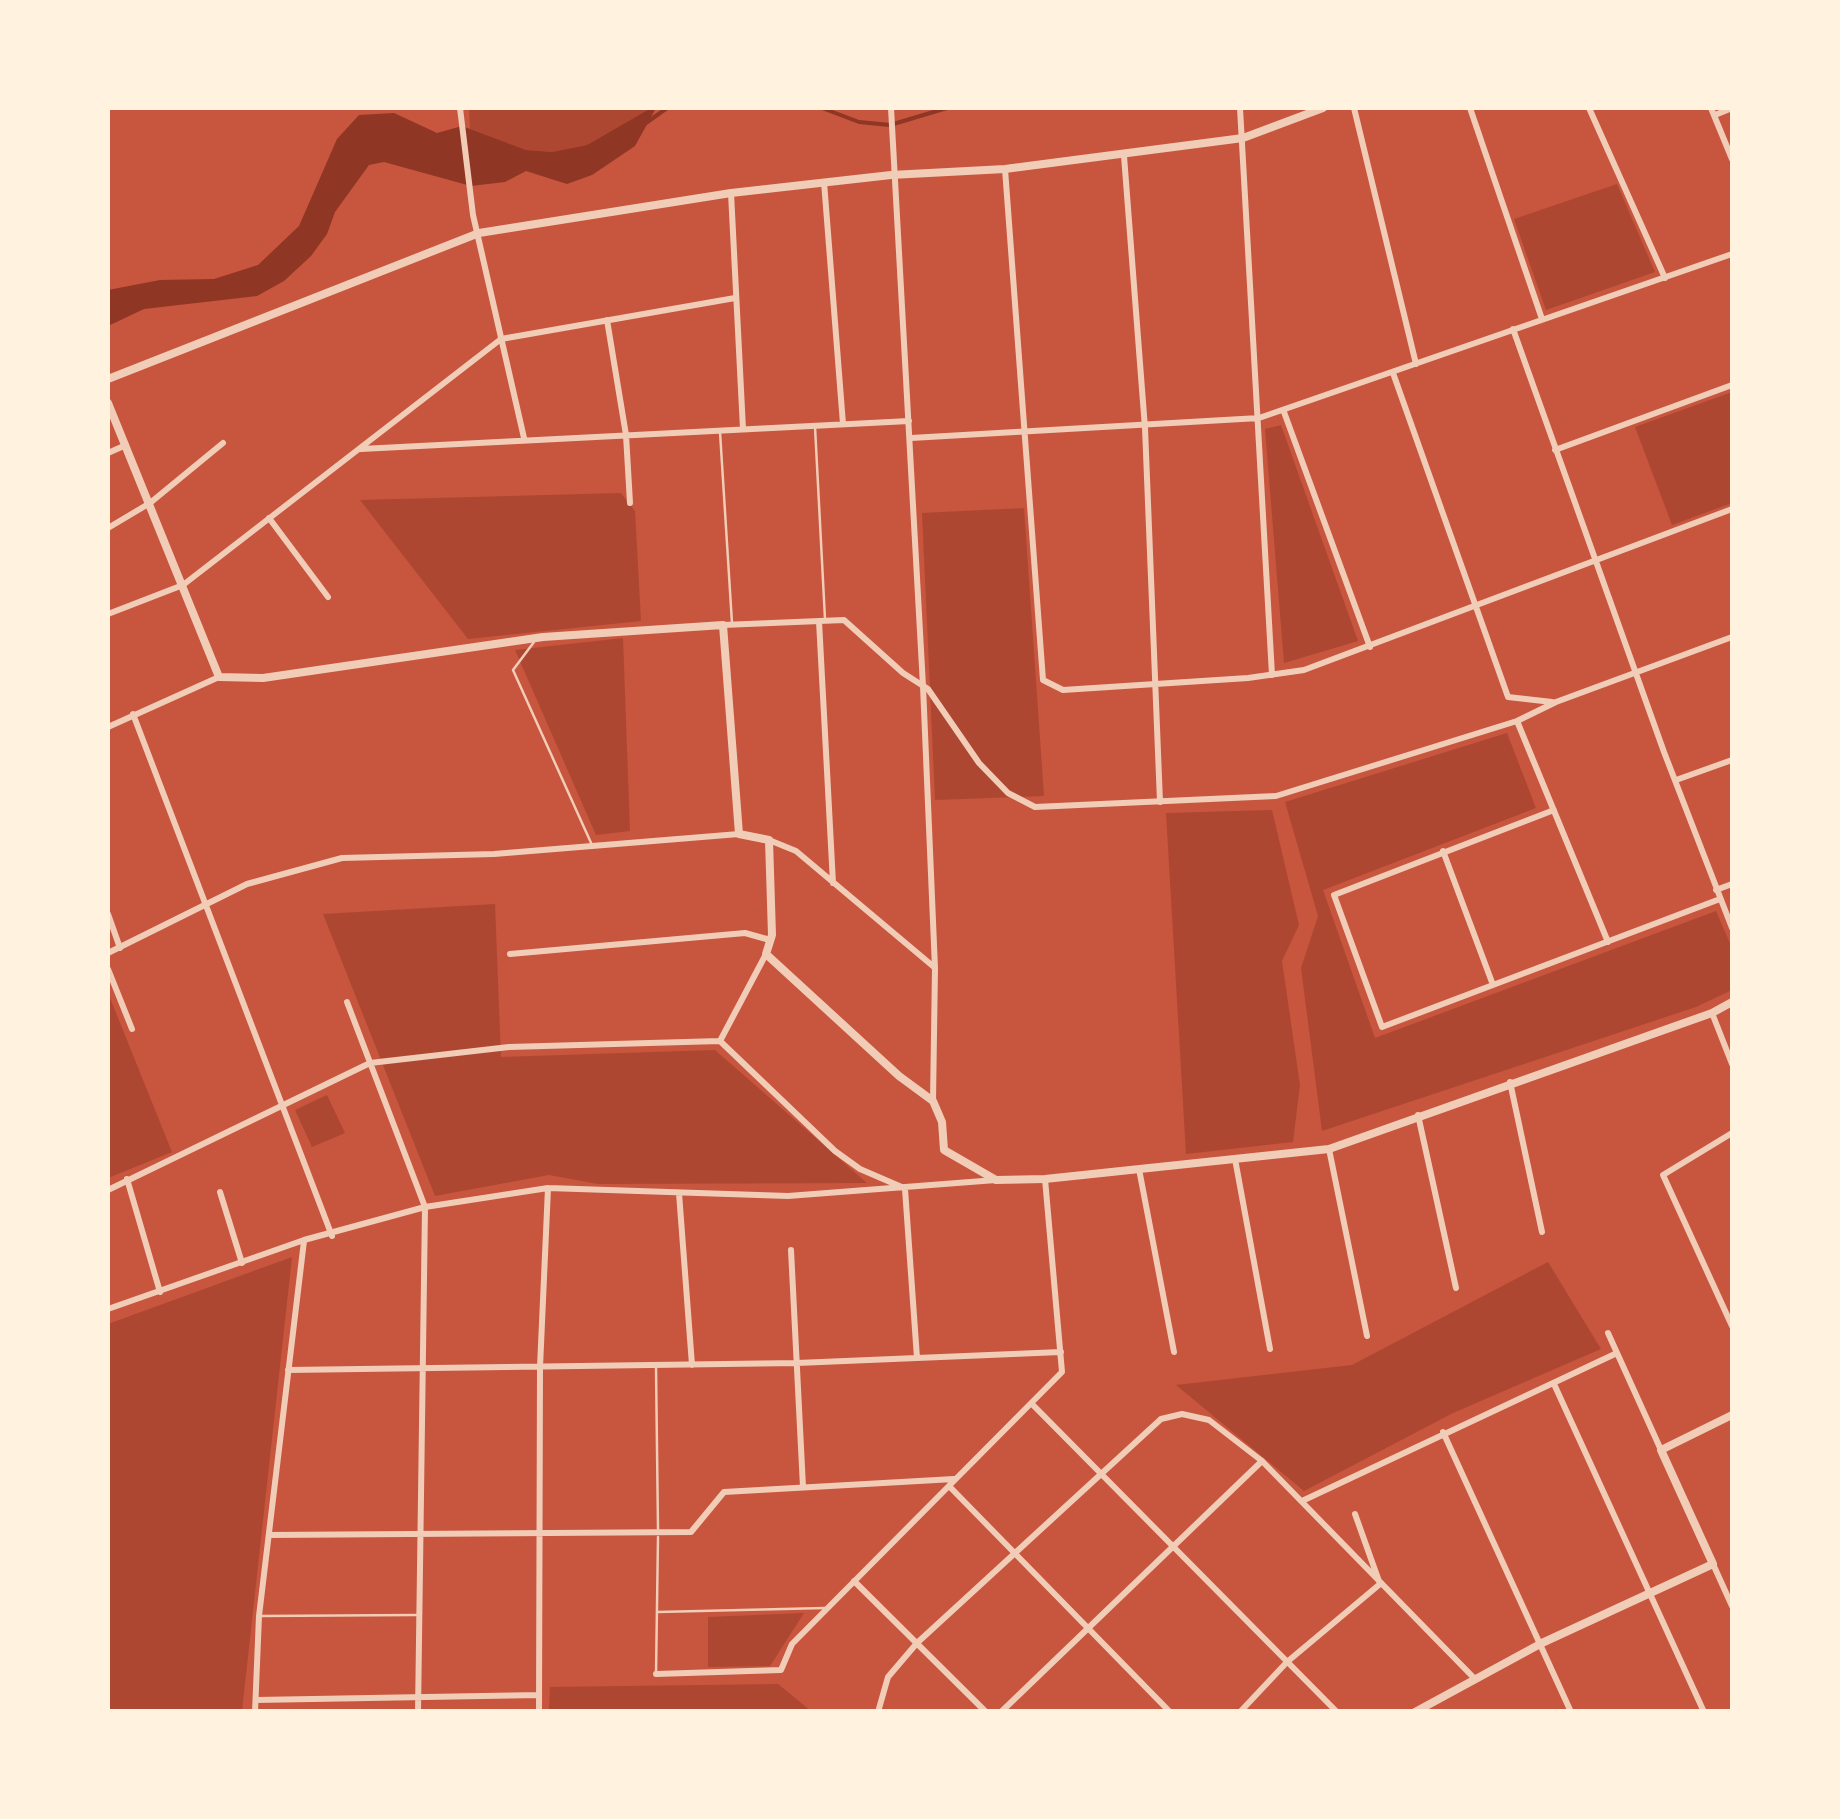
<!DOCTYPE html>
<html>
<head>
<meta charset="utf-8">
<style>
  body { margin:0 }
  #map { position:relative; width:1840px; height:1819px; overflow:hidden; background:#c8553d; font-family:"Nunito Sans",sans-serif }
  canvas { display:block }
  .frame { position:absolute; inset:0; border:110px solid #fff3e0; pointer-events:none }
</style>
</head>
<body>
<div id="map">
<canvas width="1840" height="1819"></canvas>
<div class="frame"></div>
</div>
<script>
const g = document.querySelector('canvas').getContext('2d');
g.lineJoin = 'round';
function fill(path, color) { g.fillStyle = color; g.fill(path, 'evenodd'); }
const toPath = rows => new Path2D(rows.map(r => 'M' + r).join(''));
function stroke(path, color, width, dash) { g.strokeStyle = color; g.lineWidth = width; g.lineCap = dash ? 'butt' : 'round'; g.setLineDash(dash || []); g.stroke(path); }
const green = toPath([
  [469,108,651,108,587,145,552,152,526,150,470,129],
  [1617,184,1655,272,1546,310,1514,219],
  [1732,392,1732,503,1672,525,1635,427],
  [1281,425,1358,641,1284,663,1265,429],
  [621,493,635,511,641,621,468,639,360,500],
  [1024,508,1044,796,935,800,922,513],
  [623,638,630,831,596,835,515,650],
  [1507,733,1536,808,1323,890,1375,1038,1716,911,1732,948,1732,990,1696,1007,1322,1131,1301,968,1318,916,1285,802],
  [1272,810,1299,925,1282,961,1300,1085,1293,1142,1186,1154,1166,813],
  [495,904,501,1057,715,1050,867,1183,598,1184,549,1175,435,1196,323,914],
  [108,993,172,1152,108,1178],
  [327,1095,345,1133,312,1147,295,1110],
  [292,1257,242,1711,108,1711,108,1324],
  [1548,1262,1601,1349,1453,1413,1304,1491,1176,1385,1352,1365],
  [804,1613,770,1666,708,1667,708,1617],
  [778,1684,811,1711,549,1711,550,1687]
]);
const water = toPath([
  [651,108,656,108,635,146,592,175,567,184,526,171,505,182,471,186,384,162,369,165,335,212,327,234,311,256,284,281,257,296,144,309,108,326,108,290,160,280,214,279,258,265,299,226,337,139,359,115,394,113,437,133,462,126,526,150,552,152,587,145]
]);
const stream = toPath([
  [822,108,859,122,890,125,947,108],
  [639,128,667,108]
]);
const service = toPath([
  [815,427,825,619],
  [720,432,732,623],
  [534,642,513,670,592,845],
  [656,1367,658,1529],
  [658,1612,825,1608],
  [260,1616,417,1615],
  [656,1674,658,1537]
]);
const minor = toPath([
  [460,108,473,215,524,438],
  [891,108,923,686,935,968,933,1101],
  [1240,108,1272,675],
  [1354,108,1416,364],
  [1470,108,1542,319],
  [1589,108,1665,278],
  [1711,108,1732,159],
  [1715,115,1732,108],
  [1124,156,1145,428,1160,802],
  [1005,169,1043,680,1063,690,1248,678,1304,670,1732,509],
  [824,182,843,424],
  [731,193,743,429],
  [607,320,626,435,630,503],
  [1513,329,1664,752,1732,928],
  [1393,373,1508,697,1552,702],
  [1284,412,1370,647],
  [911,438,1259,418,1732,254],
  [361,449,909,421],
  [1555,450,1732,385],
  [108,453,126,445],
  [269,518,328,597],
  [108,528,150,503,223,443],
  [108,614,183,585,501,339,735,298],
  [819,621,833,883],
  [723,625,844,620,903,673,928,689,979,763,1008,793,1035,807,1276,796,1517,721,1556,702,1732,637],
  [133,714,332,1236],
  [1517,721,1608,942],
  [108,727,219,677],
  [1676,780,1732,760],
  [1554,810,1334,895,1382,1027,1720,899],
  [769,840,796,851,934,967],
  [1443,851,1493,985],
  [1716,890,1732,884],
  [108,914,120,948],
  [108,953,247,884,342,858,494,854,739,834],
  [510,954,745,933,770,940],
  [108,969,132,1029],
  [347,1002,425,1207,418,1712],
  [1712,1013,1732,1064],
  [720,1041,766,954],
  [1510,1082,1542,1232],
  [1418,1115,1456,1288],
  [1732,1133,1663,1175,1732,1326],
  [1329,1149,1367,1336],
  [1235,1159,1270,1349],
  [1139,1169,1174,1352],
  [127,1179,160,1292],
  [905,1189,917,1358],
  [108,1190,370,1063,509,1047,720,1041,835,1151,860,1169,904,1188],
  [220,1192,242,1263],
  [679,1193,692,1365],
  [791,1250,803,1487],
  [108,1309,304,1240,425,1207,548,1188,788,1196,996,1180],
  [1608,1333,1661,1450],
  [288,1370,797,1363,1061,1352],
  [1554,1384,1704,1712],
  [1032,1404,1337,1712],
  [1443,1432,1571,1712],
  [949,1486,1170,1712],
  [1302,1501,1617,1353],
  [269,1535,691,1532,724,1492,954,1479],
  [1713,1564,1732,1606],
  [854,1581,986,1712],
  [656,1674,781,1670,792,1644,1062,1372,1045,1179],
  [256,1700,539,1695],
  [255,1712,259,1616,304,1241],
  [539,1712,540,1367,548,1188],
  [878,1712,888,1677,917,1643,1161,1419,1182,1414,1209,1420,1262,1461,1473,1677],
  [1001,1712,1262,1461],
  [1240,1712,1287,1662,1380,1584,1355,1514]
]);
const tertiary = toPath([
  [108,379,479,233,731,193,891,175,1005,169,1243,138,1323,108],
  [108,403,219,677,263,678,543,637,723,625,739,834,769,840,772,935,766,954,899,1076,933,1101,942,1122,944,1150,996,1180,1045,1179,1329,1149,1712,1013,1732,1002],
  [1415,1712,1542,1643,1713,1564,1661,1450,1732,1415]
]);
fill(green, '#ae4732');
fill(water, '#8f3625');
stroke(stream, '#8f3625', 4);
stroke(service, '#f1ccb7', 2.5);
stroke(minor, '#f1ccb7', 6);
stroke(tertiary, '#f1ccb7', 8);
</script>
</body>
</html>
